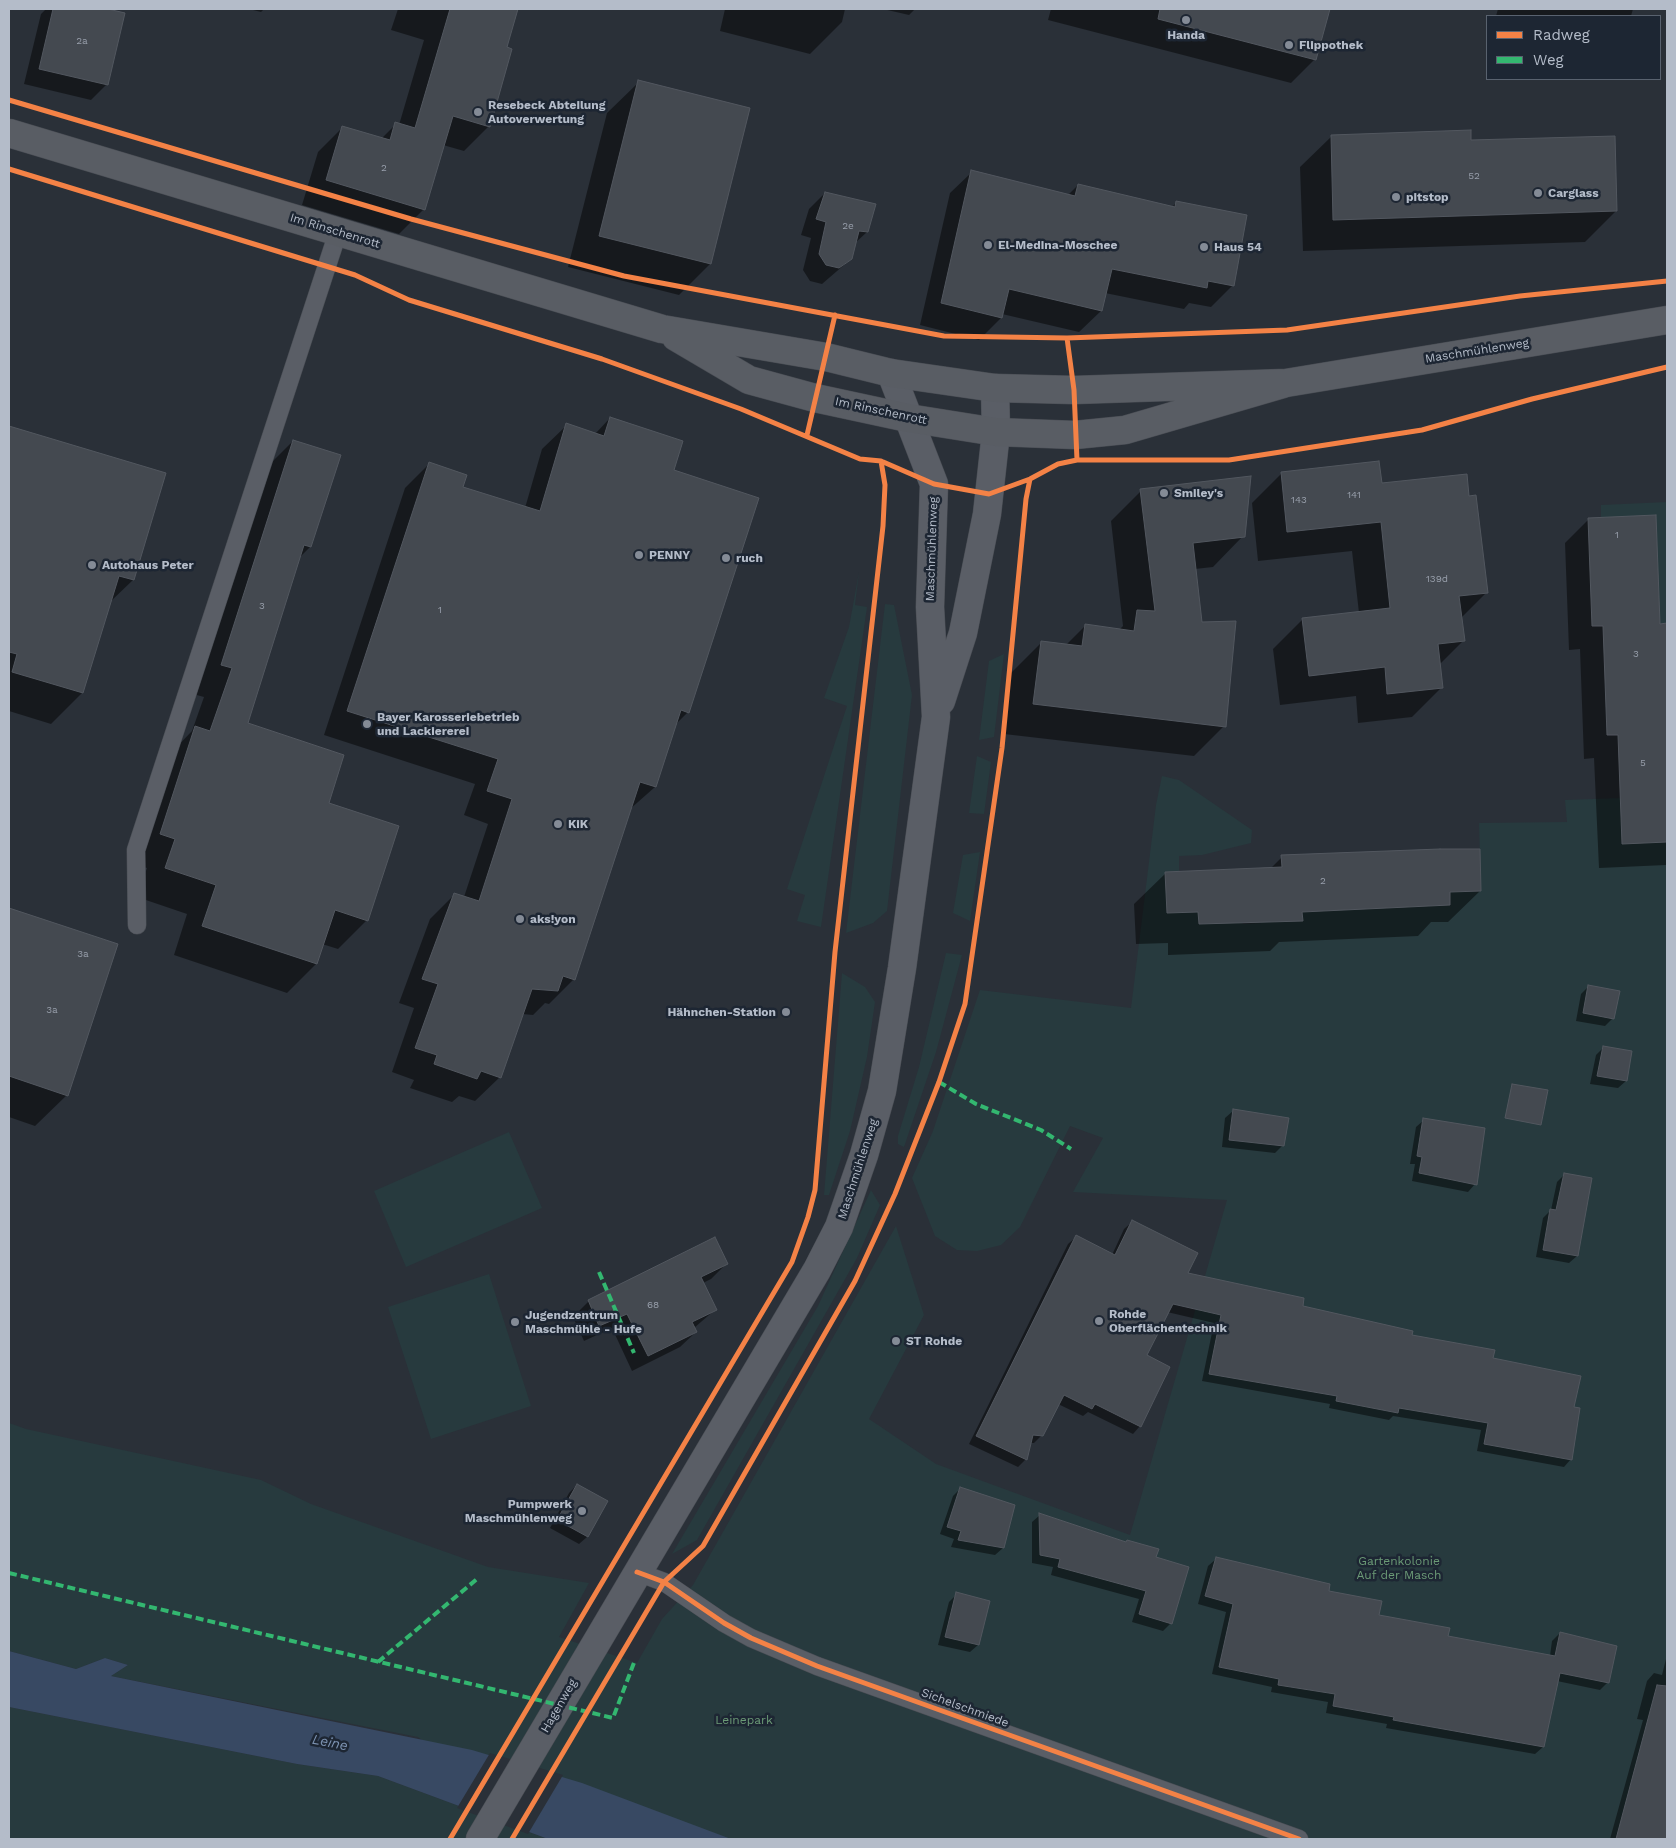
<!DOCTYPE html>
<html>
<head>
<meta charset="utf-8">
<style>
  body { margin:0 }
  #map { position:relative; width:1676px; height:1848px; overflow:hidden; background:#2a3038; font-family:"Work Sans",sans-serif }
  canvas { display:block }
  .frame { position:absolute; inset:0; border:10px solid #b4bcc9; pointer-events:none }
  .legend { position:absolute; left:1486px; top:15px; width:175px; height:65px; box-sizing:border-box; background:#1d2633; border:1px solid #59626f; margin:0; padding:6px 9px; list-style:none; font-size:15px; color:#b4bcc9 }
  .legend li { display:flex; align-items:center; gap:10px; height:25px }
  .legend b { width:25px; border:1px solid #59626f }
</style>
</head>
<body>
<div id="map">
<canvas width="1676" height="1848"></canvas>
<div class="frame"></div>
<ul class="legend">
<li><b style="height:6px;background:#f48246"></b>Radweg</li>
<li><b style="height:6px;background:#33b770"></b>Weg</li>
</ul>
</div>
<script>
const g = document.querySelector('canvas').getContext('2d');
g.lineJoin = 'round';
function fill(path, color) { g.fillStyle = color; g.fill(path, 'evenodd'); }
const toPath = rows => new Path2D(rows.map(r => 'M' + r).join(''));
function stroke(path, color, width, dash) { g.strokeStyle = color; g.lineWidth = width; g.lineCap = dash ? 'butt' : 'round'; g.setLineDash(dash || []); g.stroke(path); }
function label(font, color, halo, rows, align = 'center') {
  g.font = font + ' "Work Sans",sans-serif'; g.lineWidth = 5; g.setLineDash([]); g.textBaseline = 'middle'; g.strokeStyle = halo; g.fillStyle = color; for (const [text, x, y, turn = 0] of rows) {
    g.save(); g.translate(x, y); g.rotate((+turn || 0) * Math.PI / 180); g.textAlign = isNaN(turn) ? turn : align; if (halo) g.strokeText(text, 0, 0); g.fillText(text, 0, 0); g.restore();
  }
}
const green = toPath([
  [1667,502,1667,623,1660,624,1656,516,1601,518,1601,505],
  [859,572,855,605,867,607,821,927,797,921,805,895,787,889,847,706,824,698,849,627],
  [885,604,894,605,912,695,887,911,873,923,846,933],
  [1004,654,994,737,979,740,989,661],
  [977,756,991,762,984,814,969,813],
  [1162,776,1179,780,1252,830,1251,843,1202,855,1179,856,1179,871,1165,872,1167,913,1198,912,1199,924,1242,920,1243,924,1261,923,1262,919,1303,920,1302,911,1450,905,1450,892,1481,891,1479,823,1567,822,1565,800,1620,798,1622,844,1667,842,1667,1839,549,1839,418,1737,111,1676,128,1665,105,1658,76,1669,9,1651,9,1423,26,1429,261,1480,311,1504,488,1567,589,1583,559,1637,637,1663,662,1619,693,1585,896,1226,924,1315,869,1419,936,1464,1130,1535,1227,1200,1073,1192,1103,1138,1070,1126,1020,1227,1001,1245,977,1251,957,1250,935,1236,912,1178,933,1131,980,990,1131,1008,1156,805],
  [980,852,970,921,953,913,963,855],
  [946,953,962,955,936,1052,904,1147,898,1144,898,1136,919,1067],
  [842,973,865,987,875,1002,867,1057,850,1131,829,1195,824,1195],
  [509,1132,542,1208,406,1267,374,1191],
  [871,1190,880,1205,857,1258,697,1540,672,1554,818,1306],
  [489,1274,531,1406,431,1439,388,1307],
  [9,1707,297,1764,378,1776,548,1839,9,1839]
]);
const water = toPath([
  [9,1651,76,1669,105,1658,128,1665,111,1676,472,1750,582,1783,731,1839,548,1839,378,1776,297,1764,9,1707]
]);
const pier = toPath([
  [490,1753,563,1775,528,1834,457,1808]
]);
const shadow = toPath([
  [46,9,103,9,124,14,107,84,91,100,24,84,41,14],
  [249,9,264,9,261,12],
  [398,9,517,9,505,48,489,126,464,151,443,145,424,209,399,234,302,205,318,152,343,127,381,139,396,124,399,125,424,40,391,30],
  [725,9,845,9,842,22,810,54,720,31],
  [883,9,915,9,909,15],
  [1051,9,1328,9,1315,59,1291,83,1048,20],
  [1498,9,1633,9,1631,16,1496,16],
  [639,82,749,109,710,264,679,295,568,267,607,113],
  [1332,136,1470,142,1616,211,1585,242,1303,251,1300,167],
  [972,172,1068,195,1078,185,1171,208,1176,203,1232,286,1211,307,1189,303,1184,309,1105,293,1101,311,1079,332,1002,314,1001,318,979,340,920,325,950,193],
  [825,193,867,232,854,244,851,259,822,284,810,281,803,270,811,238,801,235,809,209],
  [610,418,672,471,688,712,675,725,655,787,629,810,573,980,549,1004,545,1003,533,1015,522,1014,500,1077,475,1101,459,1096,452,1102,410,1088,414,1080,392,1072,414,1008,399,1003,430,919,455,894,464,897,488,824,464,815,475,784,324,735,405,488,430,463,462,487,525,508,542,449,567,425,595,434],
  [9,427,165,474,133,580,109,603,82,693,51,724,9,711],
  [293,441,310,547,299,558,246,724,327,804,367,920,338,949,322,944,316,964,287,993,174,955,187,914,137,897,147,868,132,863,167,757,192,731,204,697,193,694,264,470],
  [1282,473,1381,484,1468,498,1486,593,1461,618,1464,640,1439,665,1441,688,1412,717,1358,723,1356,696,1280,705,1273,649,1303,619,1359,613,1352,551,1258,561,1252,503],
  [1141,491,1243,536,1213,567,1195,569,1201,623,1224,726,1194,756,1004,734,1011,673,1041,643,1066,645,1086,625,1119,630,1123,626,1111,521],
  [1589,519,1659,625,1667,625,1666,865,1599,868,1594,758,1584,759,1580,649,1569,650,1565,543],
  [1282,857,1480,891,1448,922,1431,922,1418,936,1279,942,1270,951,1168,955,1168,943,1136,944,1134,904,1166,873,1270,869],
  [9,909,116,944,67,1095,35,1126,9,1117],
  [1589,986,1613,1018,1605,1026,1576,1021,1581,994],
  [1604,1047,1626,1081,1618,1088,1590,1084,1596,1055],
  [1233,1111,1283,1145,1275,1153,1222,1147,1225,1118],
  [1424,1120,1475,1184,1468,1192,1412,1181,1415,1164,1410,1164,1416,1127],
  [1565,1174,1577,1256,1569,1263,1536,1257,1543,1218,1551,1210,1557,1182],
  [1132,1222,1186,1274,1492,1359,1571,1459,1564,1467,1477,1451,1481,1430,1393,1416,1389,1420,1329,1408,1330,1404,1202,1381,1214,1323,1167,1312,1146,1356,1140,1426,1133,1434,1088,1412,1083,1416,1058,1404,1042,1435,1034,1443,1030,1443,1025,1460,1018,1467,969,1444,1068,1244,1076,1237,1112,1255,1124,1229],
  [726,1264,711,1279,703,1283,716,1309,694,1328,696,1332,680,1347,632,1371,612,1328,584,1341,573,1317,589,1301],
  [577,1485,606,1501,587,1537,579,1544,550,1528,569,1493],
  [961,1488,1003,1548,995,1555,951,1547,954,1539,940,1534,953,1496],
  [1040,1515,1125,1543,1155,1558,1171,1623,1163,1631,1132,1622,1139,1599,1051,1575,1053,1567,1032,1563,1032,1522],
  [1216,1559,1327,1592,1378,1616,1447,1637,1550,1656,1552,1641,1560,1633,1608,1682,1600,1690,1557,1681,1543,1747,1535,1754,1386,1728,1387,1724,1326,1713,1328,1702,1271,1692,1272,1687,1212,1674,1226,1612,1198,1604,1208,1566],
  [957,1594,989,1602,978,1645,970,1652,938,1645,949,1602],
  [1667,1655,1667,1839,1610,1839,1643,1720,1637,1719,1647,1681,1654,1673,1662,1675]
]);
const building = toPath([
  [53,9,108,9,125,13,108,85,39,69,53,9],
  [450,9,518,9,507,47,512,49,490,127,453,116,425,210,326,180,342,126,390,140,395,122,415,128,450,9],
  [1160,9,1330,9,1316,60,1158,19,1160,9],
  [638,80,750,108,711,264,599,236,638,80],
  [1471,130,1471,140,1615,136,1617,211,1333,220,1331,135,1471,130],
  [971,170,1075,196,1078,184,1175,207,1176,201,1247,215,1234,286,1208,281,1207,288,1112,269,1102,311,1009,289,1002,318,941,303,971,170],
  [825,192,876,204,868,232,859,231,852,259,839,268,826,265,819,254,826,222,816,219,825,192],
  [610,417,683,441,674,470,759,498,689,713,681,710,656,787,640,782,575,980,563,976,558,991,532,989,501,1078,481,1071,477,1079,434,1064,437,1055,415,1048,438,984,422,979,454,893,479,901,512,799,487,791,498,759,347,711,429,462,467,475,463,487,540,511,566,423,604,436,610,417],
  [9,426,166,473,134,580,119,576,83,693,12,672,17,654,9,652,9,426],
  [293,440,341,455,311,547,304,545,248,723,344,755,329,803,399,826,368,921,335,910,317,964,202,926,216,885,165,868,175,839,160,834,195,726,210,731,232,668,221,665,293,440],
  [1379,461,1382,483,1467,474,1469,496,1476,495,1488,593,1459,596,1465,641,1438,644,1443,688,1387,694,1385,667,1309,676,1302,618,1390,608,1381,522,1287,532,1281,472,1379,461],
  [1251,476,1245,537,1193,543,1202,622,1236,621,1226,727,1033,704,1041,641,1082,646,1085,624,1134,631,1137,610,1155,611,1140,489,1251,476],
  [1656,515,1660,624,1667,623,1667,842,1622,844,1618,735,1607,735,1603,626,1592,626,1588,518,1656,515],
  [1440,849,1480,849,1481,891,1450,892,1450,905,1302,912,1303,921,1199,924,1198,912,1167,913,1165,872,1282,867,1281,855,1440,849],
  [9,908,118,944,68,1096,9,1076,9,908],
  [1588,985,1620,991,1614,1019,1583,1013,1588,985],
  [1603,1046,1632,1051,1627,1081,1597,1076,1603,1046],
  [1512,1084,1548,1090,1541,1125,1505,1118,1512,1084],
  [1233,1109,1289,1118,1284,1146,1229,1140,1233,1109],
  [1423,1118,1485,1128,1477,1185,1419,1173,1422,1157,1417,1156,1423,1118],
  [1564,1173,1592,1178,1578,1256,1543,1250,1550,1209,1556,1210,1564,1173],
  [1132,1220,1198,1253,1188,1273,1304,1298,1303,1306,1413,1331,1412,1335,1495,1350,1493,1358,1581,1376,1574,1407,1580,1408,1572,1460,1484,1444,1488,1423,1399,1408,1398,1413,1336,1401,1337,1396,1209,1374,1221,1315,1173,1304,1147,1355,1170,1367,1141,1427,1095,1404,1092,1409,1064,1395,1043,1436,1033,1435,1027,1460,976,1436,1076,1235,1115,1255,1132,1220],
  [715,1237,728,1264,701,1277,717,1310,692,1322,697,1332,648,1356,627,1314,599,1326,588,1300,715,1237],
  [577,1484,608,1501,588,1537,557,1520,577,1484],
  [960,1487,1015,1505,1004,1548,958,1540,961,1531,947,1527,960,1487],
  [1039,1513,1126,1542,1127,1540,1159,1549,1156,1557,1189,1567,1172,1624,1139,1614,1146,1591,1058,1567,1060,1559,1040,1555,1039,1513],
  [1216,1557,1330,1584,1329,1591,1382,1601,1379,1615,1450,1628,1448,1636,1555,1656,1560,1632,1617,1646,1609,1683,1560,1673,1544,1747,1393,1720,1394,1717,1333,1706,1335,1694,1278,1685,1279,1679,1219,1667,1233,1604,1205,1596,1216,1557],
  [956,1592,990,1601,979,1645,945,1637,956,1592],
  [1657,1685,1667,1686,1667,1839,1616,1839,1657,1685]
]);
const service = toPath([
  [137,925,136,850,338,232],
  [637,1572,664,1582,724,1623,751,1638,817,1666,1299,1839]
]);
const tertiary = toPath([
  [941,701,963,633,987,514,996,432,995,388],
  [480,1839,817,1270,839,1227,864,1155,882,1091,902,968,936,717,930,607,934,484,891,373]
]);
const secondary = toPath([
  [9,133,662,329,826,357,891,373,995,388,1074,390,1286,383],
  [676,337,749,380,815,398,908,418,996,432,1075,435,1125,430,1286,383,1667,320]
]);
const quiet = toPath([
  [939,1082,976,1104,1041,1130,1071,1149],
  [599,1272,634,1353],
  [9,1573,613,1718,635,1660],
  [378,1662,477,1579]
]);
const cycleway = toPath([
  [9,100,411,219,624,276,944,336,1067,338,1287,330,1520,296,1667,281],
  [9,169,355,275,409,300,602,359,741,409,860,459,881,461,934,484,989,494,1030,479,1058,464,1077,460,1229,460,1422,430,1532,399,1667,367],
  [1067,338,1074,390,1077,460],
  [807,435,835,315],
  [637,1572,664,1582,724,1623,751,1638,817,1666,1299,1839],
  [450,1839,792,1262,808,1217,815,1190,835,952,883,526,885,485,881,461],
  [512,1839,664,1582,703,1546,855,1281,895,1194,939,1082,965,1004,1002,748,1026,499,1030,479]
]);
const markers = [
  [1186,20,5,"#848b96"],
  [1289,45,5,"#848b96"],
  [478,112,5,"#848b96"],
  [1538,193,5,"#848b96"],
  [1396,197,5,"#848b96"],
  [988,245,5,"#848b96"],
  [1204,247,5,"#848b96"],
  [1164,493,5,"#848b96"],
  [639,555,5,"#848b96"],
  [726,558,5,"#848b96"],
  [92,565,5,"#848b96"],
  [367,724,5,"#848b96"],
  [558,824,5,"#848b96"],
  [520,919,5,"#848b96"],
  [786,1012,5,"#848b96"],
  [1099,1321,5,"#848b96"],
  [515,1322,5,"#848b96"],
  [896,1341,5,"#848b96"],
  [582,1511,5,"#848b96"]
];
const numberNames = [
  ["2a",82,41],
  ["2",384,168],
  ["52",1474,176],
  ["2e",848,226],
  ["141",1354,495],
  ["143",1299,500],
  ["1",1617,535],
  ["139d",1437,579],
  ["3",262,606],
  ["1",440,610],
  ["3",1636,654],
  ["5",1643,763],
  ["2",1323,881],
  ["3a",83,954],
  ["3a",52,1010],
  ["68",653,1305]
];
const poiNames = [
  ["Handa",1186,35,"center"],
  ["Flippothek",1299,45],
  ["Resebeck Abteilung",488,105],
  ["Autoverwertung",488,119],
  ["Carglass",1548,193],
  ["pitstop",1406,197],
  ["El-Medina-Moschee",998,245],
  ["Haus 54",1214,247],
  ["Smiley's",1174,493],
  ["PENNY",649,555],
  ["ruch",736,558],
  ["Autohaus Peter",102,565],
  ["Bayer Karosseriebetrieb",377,717],
  ["und Lackiererei",377,731],
  ["KiK",568,824],
  ["aks!yon",530,919],
  ["Hähnchen-Station",776,1012,"right"],
  ["Rohde",1109,1314],
  ["Oberflächentechnik",1109,1328],
  ["Jugendzentrum",525,1315],
  ["Maschmühle - Hufe",525,1329],
  ["ST Rohde",906,1341],
  ["Pumpwerk",572,1504,"right"],
  ["Maschmühlenweg",572,1518,"right"]
];
const streetNames = [
  ["Im Rinschenrott",335,231,17],
  ["Maschmühlenweg",1477,351,-9],
  ["Im Rinschenrott",881,411,12],
  ["Maschmühlenweg",932,549,-88],
  ["Maschmühlenweg",858,1169,-72],
  ["Hagenweg",559,1706,-60],
  ["Sichelschmiede",965,1708,20]
];
const parkNames = [
  ["Gartenkolonie",1399,1561],
  ["Auf der Masch",1399,1575],
  ["Leinepark",744,1720]
];
const waterNames = [
  ["Leine",330,1743,11]
];
fill(green, '#273a3e');
fill(water, '#384963');
fill(pier, '#2a3038');
fill(shadow, '#0007');
fill(building, '#444950');
stroke(building, '#52575f', 1);
stroke(service, '#484c53', 19);
stroke(tertiary, '#484c53', 29);
stroke(secondary, '#484c53', 29);
stroke(service, '#5a5e66', 18);
stroke(tertiary, '#5a5e66', 28);
stroke(secondary, '#595d64', 28);
stroke(quiet, '#33b770', 4, [8, 4]);
stroke(cycleway, '#f48246', 5);
for (const [x, y, r, color] of markers) { const dot = new Path2D(); dot.arc(x, y, r, 0, 2 * Math.PI); g.fillStyle = color; g.fill(dot); stroke(dot, '#1d2633', 2); }
label('10px', '#989fab', null, numberNames);
label('bold 12px', '#b4bcc9', '#1d2633', poiNames, 'left');
label('12px', '#b4bcc9', '#1d2633', streetNames);
label('12px', '#6b9a76', '#1d2633', parkNames);
label('italic 14px', '#7c92b1', '#1d2633', waterNames);
</script>
</body>
</html>
